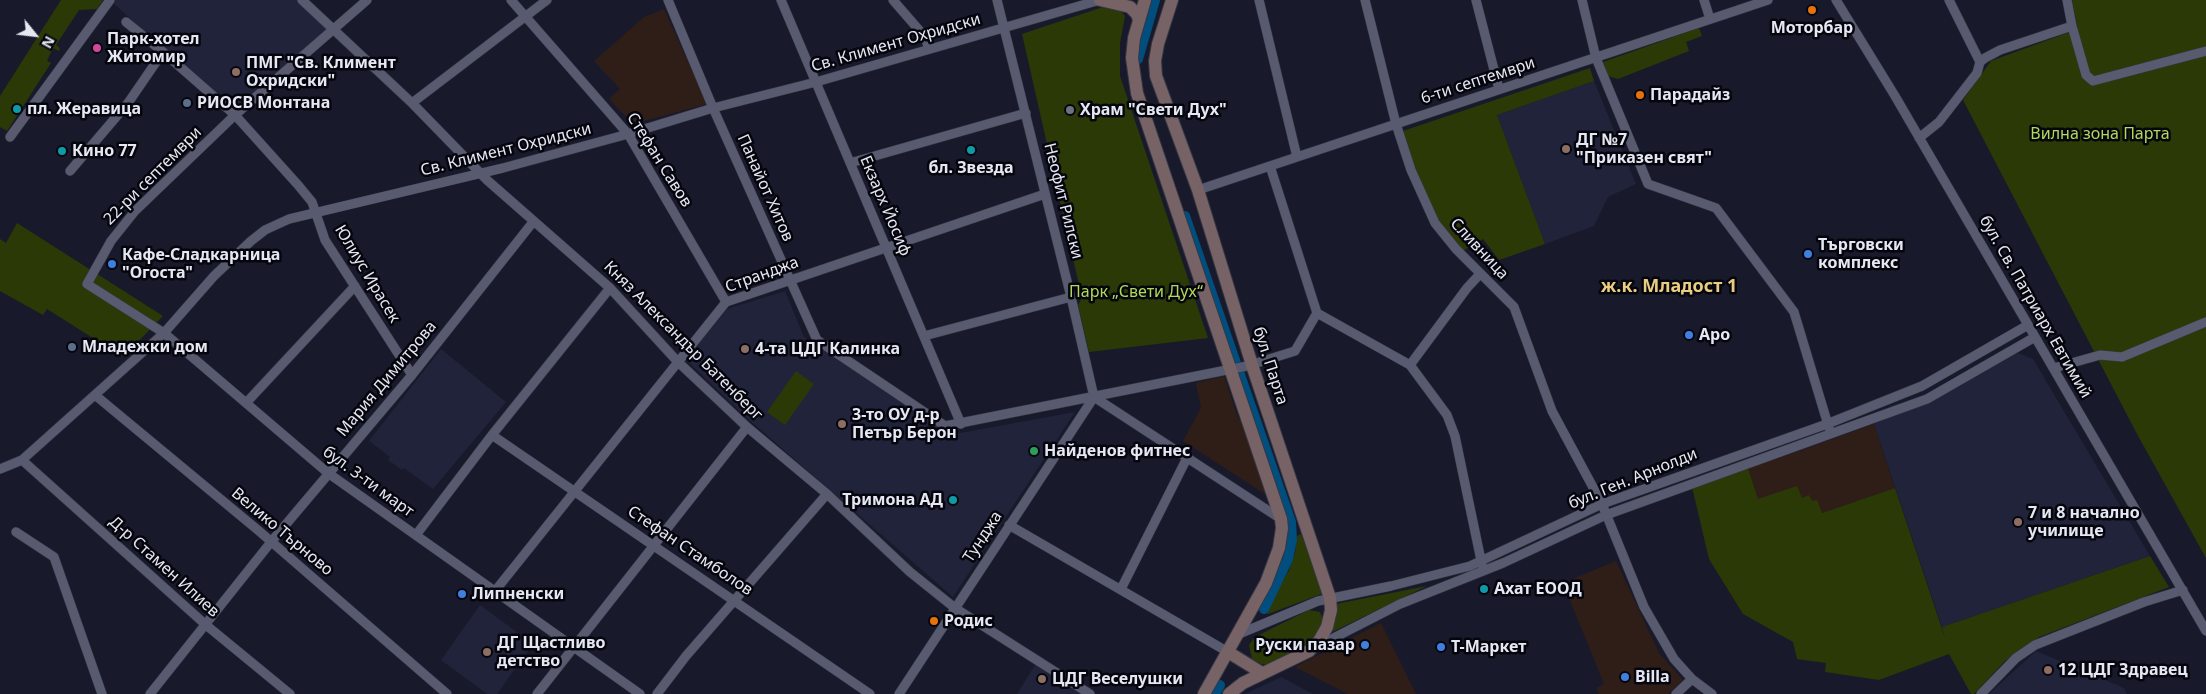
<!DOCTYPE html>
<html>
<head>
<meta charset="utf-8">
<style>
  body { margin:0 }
  #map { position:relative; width:2206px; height:694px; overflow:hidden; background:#181a2b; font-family:"Noto Sans",sans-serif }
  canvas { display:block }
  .north { position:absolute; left:10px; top:10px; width:50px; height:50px; -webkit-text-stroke:4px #05060d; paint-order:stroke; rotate:119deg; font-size:14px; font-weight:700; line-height:20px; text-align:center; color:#e5e7f3 }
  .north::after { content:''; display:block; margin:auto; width:18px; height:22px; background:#e5e7f3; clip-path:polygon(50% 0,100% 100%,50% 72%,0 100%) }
</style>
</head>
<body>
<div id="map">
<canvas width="2206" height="694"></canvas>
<div class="north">N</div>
</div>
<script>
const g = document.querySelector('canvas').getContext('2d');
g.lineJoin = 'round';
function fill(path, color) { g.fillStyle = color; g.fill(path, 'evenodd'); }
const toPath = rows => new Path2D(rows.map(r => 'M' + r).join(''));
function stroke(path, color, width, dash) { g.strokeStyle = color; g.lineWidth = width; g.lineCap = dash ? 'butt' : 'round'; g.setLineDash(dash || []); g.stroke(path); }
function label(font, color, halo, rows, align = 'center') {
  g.font = font + ' "Noto Sans",sans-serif'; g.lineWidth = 5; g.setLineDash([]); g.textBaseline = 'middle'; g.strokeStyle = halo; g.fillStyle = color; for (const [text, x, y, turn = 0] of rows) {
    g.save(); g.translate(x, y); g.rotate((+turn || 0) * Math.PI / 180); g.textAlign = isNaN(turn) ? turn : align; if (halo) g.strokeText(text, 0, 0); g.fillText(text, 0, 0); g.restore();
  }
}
const commercial = toPath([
  [664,9,707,104,633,124,609,99,620,89,594,61,644,17],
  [1224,376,1238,418,1249,429,1272,493,1265,494,1183,441,1201,408,1196,383],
  [1874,424,1895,488,1822,513,1812,501,1802,498,1758,500,1748,468,1788,455],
  [1616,561,1659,653,1683,680,1668,694,1599,694,1596,688,1604,684,1563,583],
  [1381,623,1416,694,1348,694,1295,667]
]);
const built = toPath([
  [110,0,302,0,332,29,235,115],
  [1594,81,1636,184,1608,197,1594,226,1545,244,1497,115],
  [785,291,804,337,949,435,1075,412,953,597,747,418,686,360,727,309],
  [441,349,506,402,433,489,404,468,402,470,388,460,390,457,369,441],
  [2018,353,2033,359,2150,556,1942,627,1874,424,1958,387,2007,356],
  [480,605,533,644,497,694,487,694,441,660],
  [2036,651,2124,688,2127,694,1989,694],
  [1035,665,1082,694,1017,694],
  [1281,677,1313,694,1245,694]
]);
const green = toPath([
  [61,0,103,0,97,9,79,10,56,45,60,48,59,51,53,48,47,61,51,63,7,131,0,127,0,96],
  [2072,0,2206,0,2206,558,2137,434,1963,100,1991,61,2078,29],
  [1103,7,1119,9,1125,16,1120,43,1120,76,1208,338,1089,352,1078,305,1082,298,1022,34],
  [1699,28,1702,36,1686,42,1689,51,1618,79,1608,76,1603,62],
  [1590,68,1594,81,1497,115,1545,244,1499,260,1483,239,1461,252,1437,225,1400,132],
  [17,223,163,316,123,357,47,309,43,315,0,291,0,239,6,243],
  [796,371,814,384,785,425,767,412],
  [1748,468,1758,499,1797,486,1802,498,1809,495,1812,501,1817,500,1822,513,1895,488,1945,638,1942,627,2150,556,2169,587,2039,637,2005,661,1974,694,1971,694,1949,654,1879,680,1825,672,1826,663,1797,659,1793,642,1743,614,1709,559,1692,487],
  [1301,534,1324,593,1268,614,1265,612,1289,570,1295,553,1297,536],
  [1427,586,1332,632,1336,604],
  [1309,610,1320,612,1323,620,1316,635,1304,648,1270,665,1261,664,1252,659,1249,645,1255,637]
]);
const canal = toPath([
  [1138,59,1155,0],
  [1185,216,1291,522,1292,540,1288,559,1264,609],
  [1215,694,1220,685]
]);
const street = toPath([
  [302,0,412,103,487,180,610,288,677,361,747,427,827,494,910,572,955,608,1090,694],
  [367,0,235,115,135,211,111,241,87,284,164,333,328,473,640,694],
  [511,0,628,134,726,302],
  [668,0,713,108,817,340,945,426,1247,366,1295,351,1317,313,1270,166],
  [781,0,961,424],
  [893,0,925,37,929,49],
  [997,0,1071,297,1094,397,1281,519],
  [1259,0,1297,157],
  [1365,0,1396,124,1411,170,1435,223,1456,249,1514,307,1552,411,1602,504,1644,607,1674,659,1692,679,1712,694],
  [1476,0,1499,89],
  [1582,0,1596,58,1648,184,1716,208,1794,312,1829,428],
  [1704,0,1710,19],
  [1836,0,1895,96,2206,631],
  [1949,0,1980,62],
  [126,22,163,52,235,115,298,185,312,202,325,240,412,375],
  [2072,26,2086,75,2093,81,2206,51],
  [412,103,547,0],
  [10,137,110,0],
  [1919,138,1939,122,1977,73,1980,62,1985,58,2000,50,2072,26,2067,0],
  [850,163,1026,113],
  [70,171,128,103,163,52],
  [1198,190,1768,0],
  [1317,313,1410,365,1447,415,1455,436,1482,565],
  [924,336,1071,297],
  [1410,365,1467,288,1480,274],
  [2054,368,2100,355,2122,357,2206,322],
  [95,395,259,531,447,694],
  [246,403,355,286],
  [492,435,870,694],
  [22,460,206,625,290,694],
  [0,469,22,460,164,333,214,276,251,241,265,230,289,219,503,168,628,134,713,108,816,82,1100,0],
  [1009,525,1228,652],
  [16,532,54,557,102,694],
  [416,535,492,435,610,288],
  [1121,589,1187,458],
  [495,591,726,302,1045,194],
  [1239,634,1318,601,1391,586,1470,566,1602,504,1827,424,1922,386,2028,325],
  [1316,647,1400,604,1503,563,1606,515,1927,399,2035,337],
  [150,694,271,542,412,375,533,222],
  [537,694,747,427],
  [657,694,686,656,827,494],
  [899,694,1094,397],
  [1676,694,1692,679],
  [1981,694,2016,658,2035,645,2144,602,2183,590]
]);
const secondary = toPath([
  [1100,0,1130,7,1137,14,1139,20],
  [1145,0,1134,38,1132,58,1137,93,1281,519,1282,528,1279,548,1266,583,1204,694],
  [1172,0,1158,44,1155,61,1156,76,1198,190,1252,365,1330,598,1331,610,1327,627,1319,641,1309,651,1243,683,1229,694],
  [1228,652,1262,673]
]);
const markers = [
  [1812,10,5,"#e8710a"],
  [97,48,5,"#d1479c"],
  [236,72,5,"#8d6e63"],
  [1640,95,5,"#e8710a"],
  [187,103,5,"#5c6f8a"],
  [17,109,5,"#0f9aa8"],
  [1070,110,5,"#6b7280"],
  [1566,149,5,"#8d6e63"],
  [971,150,5,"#0f9aa8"],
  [62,151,5,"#0f9aa8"],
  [1808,254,5,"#3f7fe0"],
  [112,264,5,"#3f7fe0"],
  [1689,335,5,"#3f7fe0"],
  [72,347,5,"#5c6f8a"],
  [745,349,5,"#8d6e63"],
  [842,424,5,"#8d6e63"],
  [1034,451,5,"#2e9e5b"],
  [953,500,5,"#0f9aa8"],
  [2018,522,5,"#8d6e63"],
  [1484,589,5,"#0f9aa8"],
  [462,594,5,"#3f7fe0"],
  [934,621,5,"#e8710a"],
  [1365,645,5,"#3f7fe0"],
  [1441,647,5,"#3f7fe0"],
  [487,652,5,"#8d6e63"],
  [2048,670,5,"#8d6e63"],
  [1625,677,5,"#3f7fe0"],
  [1042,679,5,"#8d6e63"]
];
const poiNames = [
  ["Моторбар",1812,28,"center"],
  ["Парк-хотел",107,39],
  ["Житомир",107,57],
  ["ПМГ \"Св. Климент",246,63],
  ["Охридски\"",246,81],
  ["Парадайз",1650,95],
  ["РИОСВ Монтана",197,103],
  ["пл. Жеравица",27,109],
  ["Храм \"Свети Дух\"",1080,110],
  ["ДГ №7",1576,140],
  ["\"Приказен свят\"",1576,158],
  ["Кино 77",72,151],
  ["бл. Звезда",971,168,"center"],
  ["Търговски",1818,245],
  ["комплекс",1818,263],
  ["Кафе-Сладкарница",122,255],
  ["\"Огоста\"",122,273],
  ["Аро",1699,335],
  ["Младежки дом",82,347],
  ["4-та ЦДГ Калинка",755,349],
  ["3-то ОУ д-р",852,415],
  ["Петър Берон",852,433],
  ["Найденов фитнес",1044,451],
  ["Тримона АД",943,500,"right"],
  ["7 и 8 начално",2028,513],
  ["училище",2028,531],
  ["Ахат ЕООД",1494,589],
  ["Липненски",472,594],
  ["Родис",944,621],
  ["ДГ Щастливо",497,643],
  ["детство",497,661],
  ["Руски пазар",1355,645,"right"],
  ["Т-Маркет",1451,647],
  ["12 ЦДГ Здравец",2058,670],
  ["Billa",1635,677],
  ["ЦДГ Веселушки",1052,679]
];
const streetNames = [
  ["Св. Климент Охридски",896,43,-16],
  ["6-ти септември",1478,81,-18],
  ["Св. Климент Охридски",506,150,-14],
  ["Стефан Савов",659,160,58],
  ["22-ри септември",153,176,-45],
  ["Панайот Хитов",765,188,66],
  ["Неофит Рилски",1063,201,76],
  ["Екзарх Йосиф",885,206,67],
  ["Сливница",1479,249,47],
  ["Юлиус Ирасек",367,274,59],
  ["Странджа",762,275,-20],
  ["бул. Св. Патриарх Евтимий",2035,307,60],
  ["Княз Александър Батенберг",683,341,45],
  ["бул. Парта",1270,366,72],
  ["Мария Димитрова",387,379,-50],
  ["бул. Ген. Арнолди",1633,479,-22],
  ["бул. 3-ти март",368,482,36],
  ["Велико Търново",282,532,40],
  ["Тунджа",983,537,-57],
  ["Стефан Стамболов",690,551,34],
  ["Д-р Стамен Илиев",164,567,42]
];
const parkNames = [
  ["Вилна зона Парта",2100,134],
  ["Парк „Свети Дух“",1136,292]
];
const neighbourhoodNames = [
  ["ж.к. Младост 1",1669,287]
];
fill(commercial, '#2f1e18');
fill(built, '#20233a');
fill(green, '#2b3906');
stroke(canal, '#004e7d', 10);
stroke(street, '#363744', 10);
stroke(secondary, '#363744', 14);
stroke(street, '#585b6f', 9);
stroke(secondary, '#776365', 12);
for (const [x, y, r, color] of markers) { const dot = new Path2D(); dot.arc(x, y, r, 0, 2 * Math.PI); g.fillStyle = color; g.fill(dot); stroke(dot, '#05060d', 2); }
label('bold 16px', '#e5e7f3', '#05060d', poiNames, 'left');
label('16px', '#e5e7f3', '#05060d', streetNames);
label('16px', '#b2d95b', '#05060d', parkNames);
label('bold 18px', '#e9cc81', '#05060d', neighbourhoodNames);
</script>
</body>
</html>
